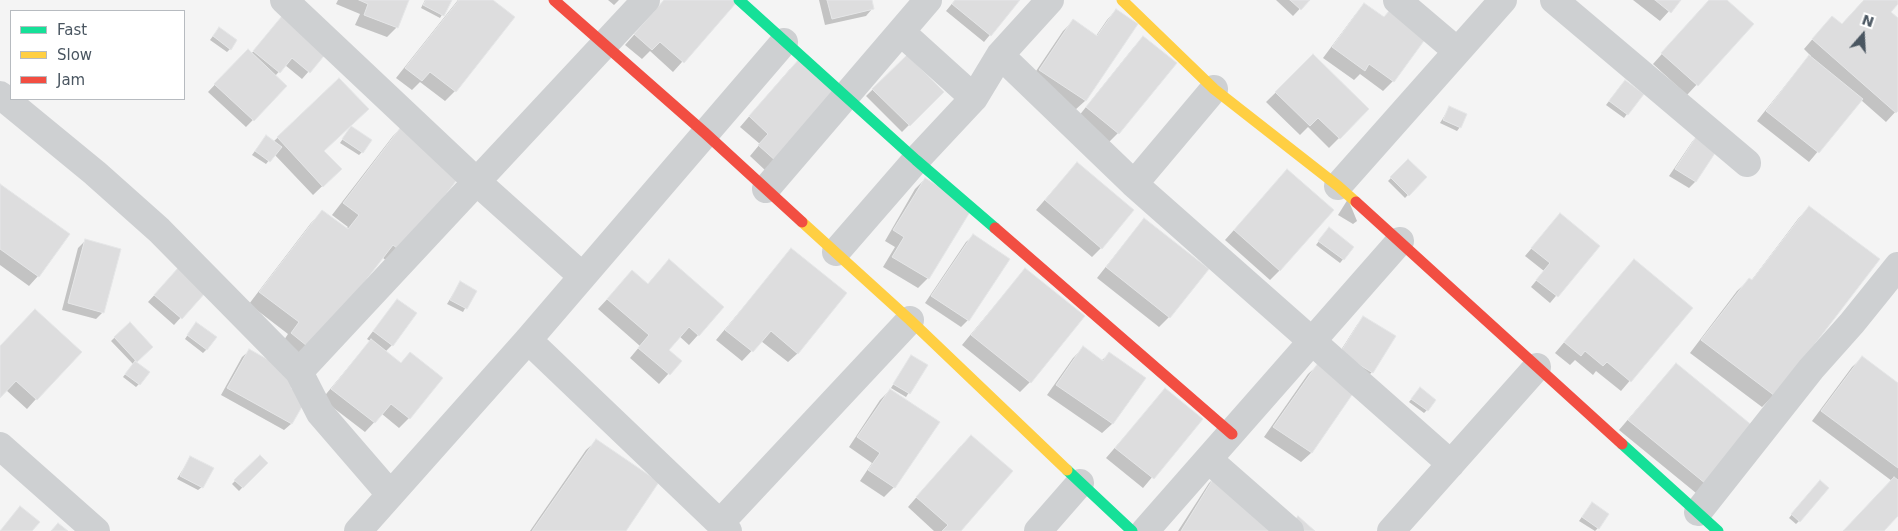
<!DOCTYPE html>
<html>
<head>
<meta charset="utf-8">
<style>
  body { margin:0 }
  #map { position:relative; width:1898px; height:531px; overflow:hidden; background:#f4f4f4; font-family:"DejaVu Sans",sans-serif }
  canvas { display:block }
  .legend { position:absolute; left:10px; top:10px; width:175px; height:90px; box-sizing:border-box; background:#fff; border:1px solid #b7bbc0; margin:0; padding:6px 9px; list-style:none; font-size:15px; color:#4a5661 }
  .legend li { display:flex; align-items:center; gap:10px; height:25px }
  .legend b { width:25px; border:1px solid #b7bbc0 }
  .north { position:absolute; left:1838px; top:10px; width:50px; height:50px; -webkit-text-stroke:4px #fff; paint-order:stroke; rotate:19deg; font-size:14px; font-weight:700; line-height:20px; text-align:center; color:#4a5661 }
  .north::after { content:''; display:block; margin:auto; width:18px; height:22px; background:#4a5661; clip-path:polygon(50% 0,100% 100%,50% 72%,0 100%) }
</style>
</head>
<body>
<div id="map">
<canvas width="1898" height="531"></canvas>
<ul class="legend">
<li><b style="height:6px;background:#16e098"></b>Fast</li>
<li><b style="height:6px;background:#ffcf43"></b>Slow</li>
<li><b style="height:6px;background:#f24e42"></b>Jam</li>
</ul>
<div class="north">N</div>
</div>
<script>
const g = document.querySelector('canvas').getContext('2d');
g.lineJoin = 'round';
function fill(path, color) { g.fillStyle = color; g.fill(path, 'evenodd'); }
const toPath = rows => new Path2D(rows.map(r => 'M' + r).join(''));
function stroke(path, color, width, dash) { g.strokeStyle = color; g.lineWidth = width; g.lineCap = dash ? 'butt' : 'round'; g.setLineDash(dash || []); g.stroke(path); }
const shadow = toPath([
  [338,0,408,0,397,27,387,37,355,25,360,14,336,4],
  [425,0,451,0,440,18,421,8],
  [458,0,491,0,513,18,455,91,445,101,420,82,412,90,396,78],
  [608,0,619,0,614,5],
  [665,0,735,3,673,72,650,51,642,59,625,45],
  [819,0,870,0,872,9,866,16,825,25],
  [955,0,1019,0,984,42,946,11],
  [1276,0,1308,0,1293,16],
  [1633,0,1679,0,1660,21],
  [1710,0,1725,0,1753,24,1687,95,1653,64],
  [1864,0,1898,0,1889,12,1898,20,1898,109,1886,122,1861,100,1809,162,1757,121,1800,67,1811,56,1804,49,1823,27,1841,25],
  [1364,5,1383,18,1424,38,1393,81,1383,91,1360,74,1354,80,1323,58,1355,15],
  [1116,10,1136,24,1085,101,1075,110,1030,80,1063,31,1073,21,1096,36,1107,20],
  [281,18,331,46,302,79,285,65,275,76,286,86,246,127,208,92,241,57,251,54],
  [216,32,230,49,227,52,210,40],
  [1134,47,1118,133,1109,142,1078,117],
  [907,56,942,92,902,132,866,96],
  [1313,56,1368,109,1329,148,1308,127,1300,135,1266,102],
  [790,69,837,92,766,171,750,156,760,144,740,127],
  [339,80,323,151,340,169,313,195,274,154,266,164,252,155,263,140,273,142],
  [1622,84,1642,94,1624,118,1606,105],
  [1450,107,1460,127,1457,131,1440,123],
  [405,124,470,160,389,263,382,257,299,360,280,346,288,334,249,304,311,223,322,212,346,229,348,227,332,215,393,136],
  [351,127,362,152,359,155,340,143],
  [1698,135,1718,148,1695,182,1689,188,1669,176,1692,142],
  [1408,161,1425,177,1405,198,1388,181],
  [1077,163,1101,248,1092,257,1036,210],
  [925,179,928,278,918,288,883,267,895,247,885,241,915,189],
  [1278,181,1280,270,1270,280,1225,240],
  [0,186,38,276,29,286,0,265],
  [1348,199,1357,221,1353,224,1338,215],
  [1809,207,1774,395,1762,407,1690,353,1737,291,1749,280,1751,281,1798,219],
  [1145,220,1169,317,1159,327,1097,278,1135,230],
  [1554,222,1598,246,1550,303,1531,287,1544,271,1525,256],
  [1326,232,1353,247,1340,263,1316,245],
  [973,236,968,320,961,327,925,303,966,242],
  [85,241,103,312,96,319,62,310,78,248],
  [791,250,798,353,788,362,761,341,742,361,716,340],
  [1634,260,1692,308,1621,391,1596,371,1593,375,1575,360,1570,365,1555,353],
  [1025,269,1030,382,1020,392,962,345],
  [660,270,698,335,689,345,679,336,667,350,680,361,659,384,630,358,640,346,598,309,623,282,647,285],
  [171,277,204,292,174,325,148,302],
  [460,283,475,291,463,312,447,304],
  [397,300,392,345,385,352,400,364,410,353,409,418,399,428,382,414,365,432,322,399,370,341,367,339],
  [1363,318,1394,337,1372,372,1365,379,1334,361,1357,325],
  [130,323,152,347,135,362,139,384,136,387,123,377,133,364,111,341],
  [193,327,207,349,203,353,185,339],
  [0,347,36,399,27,409,6,390,0,396],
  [1083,348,1101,361,1109,354,1144,379,1112,424,1102,433,1047,395,1073,358],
  [249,351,289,388,306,398,291,424,284,430,221,395,242,357],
  [911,356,926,365,906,397,891,388],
  [1862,358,1898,384,1898,514,1882,531,1844,531,1892,481,1812,421,1852,367],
  [1318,365,1355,390,1311,453,1301,462,1264,437,1308,374],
  [1667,374,1752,427,1696,493,1619,430],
  [890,390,938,422,894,487,884,497,860,481,872,463,849,447,880,400],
  [1165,390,1201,419,1143,488,1106,458],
  [1417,392,1427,410,1424,413,1409,402],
  [596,441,624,531,530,531,586,450],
  [961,446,959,531,934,531,908,507],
  [260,456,266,463,239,491,232,484],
  [190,458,202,487,198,490,177,479],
  [1219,473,1270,531,1178,531,1209,483],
  [1817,485,1799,521,1796,524,1789,518],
  [1589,507,1598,528,1595,531,1579,521]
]);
const building = toPath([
  [359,0,409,0,398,28,364,15,368,4,359,0],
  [426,0,452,0,444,16,423,5,426,0],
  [459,0,493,0,515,17,456,92,430,72,422,81,405,68,459,0],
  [664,0,733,0,736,3,684,63,660,42,652,50,634,34,664,0],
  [827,0,872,0,874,9,832,19,827,0],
  [955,0,1020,0,991,36,952,4,955,0],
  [1290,0,1310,0,1301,10,1290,0],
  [1655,0,1681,0,1671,13,1655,0],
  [1709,0,1727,0,1754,24,1698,86,1661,53,1709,0],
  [1864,0,1898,0,1898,4,1891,12,1898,18,1898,111,1896,113,1812,39,1832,16,1842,24,1864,0],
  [1364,3,1384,17,1389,11,1426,38,1394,82,1369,64,1365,71,1332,47,1364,3],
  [1116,9,1138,24,1086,101,1039,70,1073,19,1097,36,1116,9],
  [287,10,332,46,310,73,292,58,280,73,253,51,287,10],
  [219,27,237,40,231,50,213,36,219,27],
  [1143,36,1177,63,1119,134,1086,107,1143,36],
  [248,49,287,86,254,121,214,84,248,49],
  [1313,54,1369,109,1340,139,1318,118,1310,126,1275,92,1313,54],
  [907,55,944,92,910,126,872,89,907,55],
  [1809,55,1863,99,1819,153,1766,111,1809,55],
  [800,58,839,92,777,162,758,145,768,134,749,116,800,58],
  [339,78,369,109,324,151,342,169,323,187,277,137,339,78],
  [1625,80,1644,94,1628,115,1609,101,1625,80],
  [1449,106,1467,114,1461,128,1443,120,1449,106],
  [404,123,472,160,402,252,393,245,312,350,291,333,299,322,259,292,322,210,348,229,359,215,343,203,404,123],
  [351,126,372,140,363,153,342,139,351,126],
  [1698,134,1719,147,1696,182,1675,169,1698,134],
  [266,135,282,147,270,162,255,151,266,135],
  [1408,159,1427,177,1409,196,1390,177,1408,159],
  [1077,162,1134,210,1102,249,1045,200,1077,162],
  [1287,169,1334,210,1280,271,1234,230,1287,169],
  [925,178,973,207,929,279,892,257,904,237,893,230,925,178],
  [0,184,70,234,39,277,0,249,0,184],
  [1809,206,1880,259,1775,396,1701,340,1749,278,1752,280,1809,206],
  [1560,213,1600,246,1558,297,1536,280,1550,263,1531,248,1560,213],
  [1144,218,1209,269,1170,318,1106,267,1144,218],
  [1329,227,1354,247,1344,260,1318,241,1329,227],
  [973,234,1010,259,969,321,931,296,973,234],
  [85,239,121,249,104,313,68,303,85,239],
  [791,248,847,293,798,354,771,331,753,352,725,330,791,248],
  [669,259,724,307,699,336,689,327,669,350,682,361,670,375,638,348,649,335,607,299,632,270,648,284,669,259],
  [1634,259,1693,308,1631,382,1607,362,1603,366,1585,351,1581,356,1564,342,1634,259],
  [178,268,206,292,182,319,154,295,178,268],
  [1025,268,1085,316,1031,383,971,335,1025,268],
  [460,281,477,291,467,309,450,300,460,281],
  [397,299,417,313,393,346,373,331,397,299],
  [35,309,82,352,37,400,16,381,0,398,0,346,35,309],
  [1363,316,1396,336,1373,373,1340,353,1363,316],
  [130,322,153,347,137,362,114,337,130,322],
  [196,322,217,337,207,350,187,335,196,322],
  [371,339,401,363,410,352,443,378,410,419,391,404,375,423,331,389,371,339],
  [1083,346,1103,361,1109,352,1146,378,1113,424,1056,385,1083,346],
  [249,349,297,376,291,388,307,398,292,424,227,388,249,349],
  [911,355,928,365,910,394,893,384,911,355],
  [1862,356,1898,383,1898,468,1821,411,1862,356],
  [135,361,150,372,140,385,125,374,135,361],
  [1318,363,1356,389,1312,453,1273,427,1318,363],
  [1676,363,1754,427,1706,484,1628,420,1676,363],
  [1420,387,1436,400,1428,411,1411,399,1420,387],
  [1165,388,1203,419,1154,479,1115,448,1165,388],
  [890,389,940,422,895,488,868,470,880,453,857,437,890,389],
  [971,435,1013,471,961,531,942,531,948,525,916,497,971,435],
  [596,439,659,482,626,531,532,531,596,439],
  [260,455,268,463,243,488,234,480,260,455],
  [190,456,214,468,203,488,180,476,190,456],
  [1218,471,1272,531,1181,531,1218,471],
  [1894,477,1898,480,1898,516,1884,531,1843,531,1894,477],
  [1820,480,1829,488,1800,522,1791,514,1820,480],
  [1592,502,1609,514,1599,529,1582,517,1592,502],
  [20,506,40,522,32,531,0,531,20,506],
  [1298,516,1315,531,1286,531,1298,516],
  [58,523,68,531,51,531,58,523]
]);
const street = toPath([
  [284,0,476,181,582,276],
  [1397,0,1457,51],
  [1554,0,1747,163],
  [901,32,974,98],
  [1000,55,1134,184,1451,464],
  [0,95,95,173,159,230,299,372,320,413,390,494],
  [1134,184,1214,89],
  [1338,186,1503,0],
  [766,189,928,0],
  [836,252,916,160,974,98,1000,55,1050,0],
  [528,340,728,531],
  [299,372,646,0],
  [0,446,96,531],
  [1209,460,1290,531],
  [1698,512,1811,369,1852,323,1898,266],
  [720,523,910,320],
  [358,531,528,340,784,42],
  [1038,531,1080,483],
  [1145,531,1400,241],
  [1391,531,1537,367]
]);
const fast = toPath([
  [739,0,916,160,995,228],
  [1622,444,1718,531],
  [1067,470,1132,531]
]);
const slow = toPath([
  [1122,0,1214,89,1338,186,1356,202],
  [802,222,910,320,1067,470]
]);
const jam = toPath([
  [554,0,705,133,802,222],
  [1356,202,1622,444],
  [995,228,1232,434]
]);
fill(shadow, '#0003');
fill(building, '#ddddde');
stroke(building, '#e5e6e7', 1);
stroke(street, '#ced0d2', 28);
stroke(fast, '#16e098', 11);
stroke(slow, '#ffcf43', 11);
stroke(jam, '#f24e42', 11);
</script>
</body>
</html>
